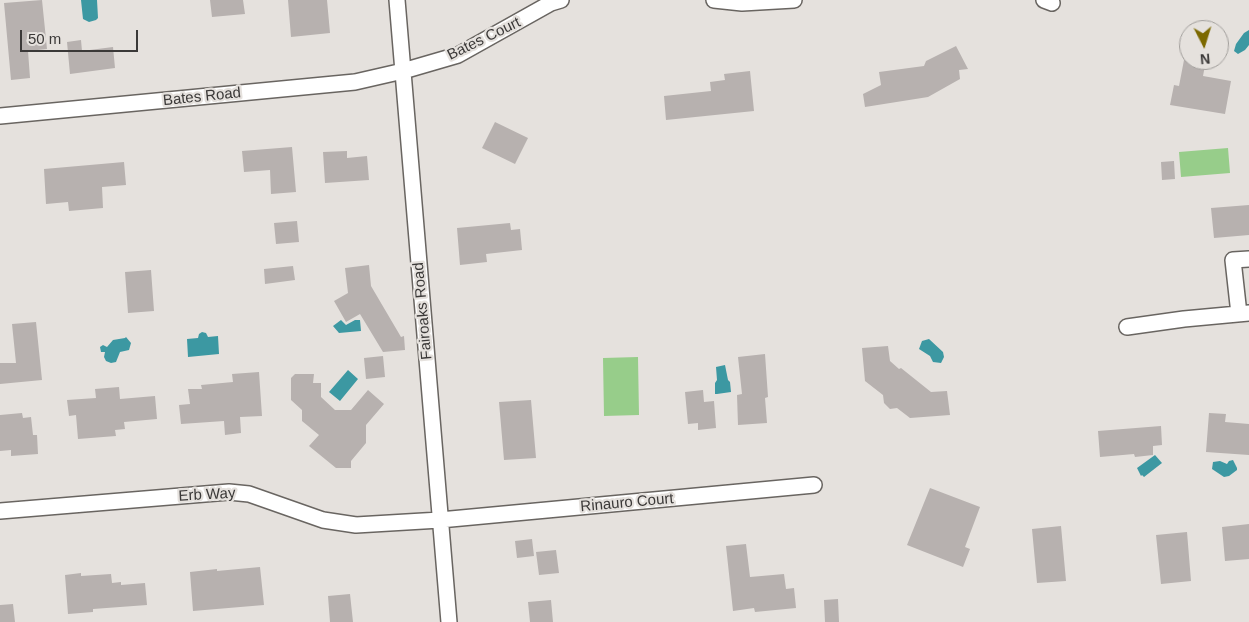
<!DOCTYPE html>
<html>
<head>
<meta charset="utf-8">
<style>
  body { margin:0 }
  #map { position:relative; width:1249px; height:622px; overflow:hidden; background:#e5e1dd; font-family:Arial,sans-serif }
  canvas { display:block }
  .north { position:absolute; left:1179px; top:20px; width:50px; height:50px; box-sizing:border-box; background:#e5e1dd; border:1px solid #a19e9b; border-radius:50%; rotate:175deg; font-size:14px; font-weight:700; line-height:20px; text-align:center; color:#3b3938 }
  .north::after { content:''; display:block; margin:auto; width:18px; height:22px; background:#7c6900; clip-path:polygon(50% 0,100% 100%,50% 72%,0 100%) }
  .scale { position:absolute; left:20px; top:30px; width:118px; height:22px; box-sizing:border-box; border:2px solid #3b3938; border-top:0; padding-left:6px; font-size:15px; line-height:18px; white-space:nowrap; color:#3b3938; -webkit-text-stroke:4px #e5e1dd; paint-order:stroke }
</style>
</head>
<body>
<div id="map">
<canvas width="1249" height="622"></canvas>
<div class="north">N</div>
<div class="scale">50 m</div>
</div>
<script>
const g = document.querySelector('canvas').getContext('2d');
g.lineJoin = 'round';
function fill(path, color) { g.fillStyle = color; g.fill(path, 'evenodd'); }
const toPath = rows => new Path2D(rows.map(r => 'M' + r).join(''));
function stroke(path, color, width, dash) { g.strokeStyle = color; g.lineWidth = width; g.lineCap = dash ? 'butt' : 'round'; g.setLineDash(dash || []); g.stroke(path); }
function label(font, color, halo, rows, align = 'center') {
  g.font = font + ' Arial,sans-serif'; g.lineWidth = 4.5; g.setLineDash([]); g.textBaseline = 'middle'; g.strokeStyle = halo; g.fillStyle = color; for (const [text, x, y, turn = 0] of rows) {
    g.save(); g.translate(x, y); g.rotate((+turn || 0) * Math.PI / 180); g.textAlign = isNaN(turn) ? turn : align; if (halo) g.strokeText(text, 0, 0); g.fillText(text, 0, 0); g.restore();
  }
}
const green = toPath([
  [1228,148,1230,173,1181,177,1179,152],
  [638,357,639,415,604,416,603,358]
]);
const water = toPath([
  [81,0,97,0,98,18,96,20,89,22,83,19],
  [1249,30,1249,45,1245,50,1238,54,1234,51,1236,44,1244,33],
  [341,320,346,325,355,320,360,320,361,331,339,333,333,326],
  [202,332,206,333,208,337,218,336,219,354,188,357,187,339,198,338,199,334],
  [126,337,131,343,129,350,120,352,116,362,111,363,106,361,104,357,105,352,101,352,100,347,103,345,107,347,113,340,125,338],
  [929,339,943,352,944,357,941,363,933,362,930,356,919,349,922,341],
  [725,365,728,380,730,382,731,392,717,394,715,394,715,383,717,380,716,367],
  [348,370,358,379,340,401,329,392],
  [1155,455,1162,463,1144,477,1142,475,1141,476,1137,468],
  [1233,460,1237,468,1237,470,1229,476,1224,477,1212,469,1213,462,1220,461,1227,464,1229,461]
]);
const building = toPath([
  [42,0,47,49,28,51,30,78,11,80,4,3],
  [210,0,243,0,245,14,212,17],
  [288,0,327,0,330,33,291,37],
  [81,40,82,51,113,47,115,68,70,74,67,42],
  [956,46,968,69,959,70,960,79,928,97,865,107,863,94,881,85,879,72,924,66,926,61],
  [1184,60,1206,60,1203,76,1231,81,1225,114,1170,105,1174,85,1179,86],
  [750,71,754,111,666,120,664,96,711,91,710,82,725,80,724,74],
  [495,122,528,138,515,164,482,148],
  [292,147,296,192,271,194,270,170,244,172,242,151],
  [347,151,347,158,367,156,369,180,325,183,323,152],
  [1174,161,1175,179,1162,180,1161,162],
  [124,162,126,185,102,187,103,208,69,211,68,202,46,204,44,169],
  [1249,205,1249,235,1214,238,1211,208],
  [297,221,299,242,276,244,274,223],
  [510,223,511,230,520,229,522,250,486,254,487,262,460,265,457,228],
  [369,265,371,286,401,337,404,336,405,350,383,352,360,314,346,322,334,301,348,293,345,268],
  [293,266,295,280,265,284,264,269],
  [151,270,154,311,128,313,125,272],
  [36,322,42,380,0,384,0,363,16,363,12,324],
  [888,346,890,361,899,369,901,368,931,392,947,391,950,415,910,418,897,408,890,409,884,403,883,395,865,381,862,348],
  [765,354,768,397,765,398,767,423,738,425,737,395,742,394,738,357],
  [383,356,385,377,366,379,364,358],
  [259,372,262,416,240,417,241,433,225,435,224,421,181,424,179,405,190,404,188,389,202,389,201,385,233,382,232,374],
  [295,374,314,374,313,383,321,383,321,397,335,410,351,410,368,390,384,404,366,425,366,443,351,461,351,468,336,468,309,446,319,435,302,421,302,410,291,400,291,378],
  [119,387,120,399,155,396,157,419,124,422,125,429,115,430,116,436,78,439,76,415,69,416,67,400,96,398,95,389],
  [703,390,704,402,714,401,716,428,698,430,698,423,688,424,685,392],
  [531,400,536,458,504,460,499,402],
  [22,413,23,418,31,417,33,435,37,435,38,454,11,456,11,450,0,451,0,415],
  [1209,413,1226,414,1225,422,1249,424,1249,455,1206,452],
  [1161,426,1162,445,1153,446,1153,455,1135,457,1134,454,1100,457,1098,431],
  [930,488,980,507,965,547,970,549,963,567,907,545],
  [1249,524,1249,559,1225,561,1222,527],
  [1061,526,1066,581,1037,583,1032,529],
  [1187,532,1191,581,1161,584,1156,535],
  [532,539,534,556,517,558,515,541],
  [746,544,750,577,784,574,786,589,794,588,796,608,755,612,754,608,733,611,726,546],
  [556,550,559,573,539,575,536,552],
  [260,567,264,605,193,611,190,572,217,569,217,571],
  [81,573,81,576,111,574,112,583,121,582,121,585,145,583,147,605,93,609,93,612,68,614,65,575],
  [350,594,353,622,330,622,328,596],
  [838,599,839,622,825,622,824,600],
  [551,600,553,622,530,622,528,602],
  [13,604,15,622,0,622,0,605]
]);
const minor = toPath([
  [397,0,449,622],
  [714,0,742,3,794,0],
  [1044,0,1052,3],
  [0,116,355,82,403,71,458,55,551,3,561,0],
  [1239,314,1233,260,1249,259],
  [1127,327,1184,319,1249,313],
  [0,511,229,492,249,494,323,520,356,525,440,520,814,485]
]);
const streetNames = [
  ["Bates Court",484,39,-26],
  ["Bates Road",202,97,-6],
  ["Fairoaks Road",423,311,-95],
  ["Erb Way",207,495,-3],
  ["Rinauro Court",627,503,-5]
];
fill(green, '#97cd8a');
fill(water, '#3c98a2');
fill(building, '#b7b1af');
stroke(minor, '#696561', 18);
stroke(minor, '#fff', 15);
label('15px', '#3b3938', '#e5e1dd', streetNames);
</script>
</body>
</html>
